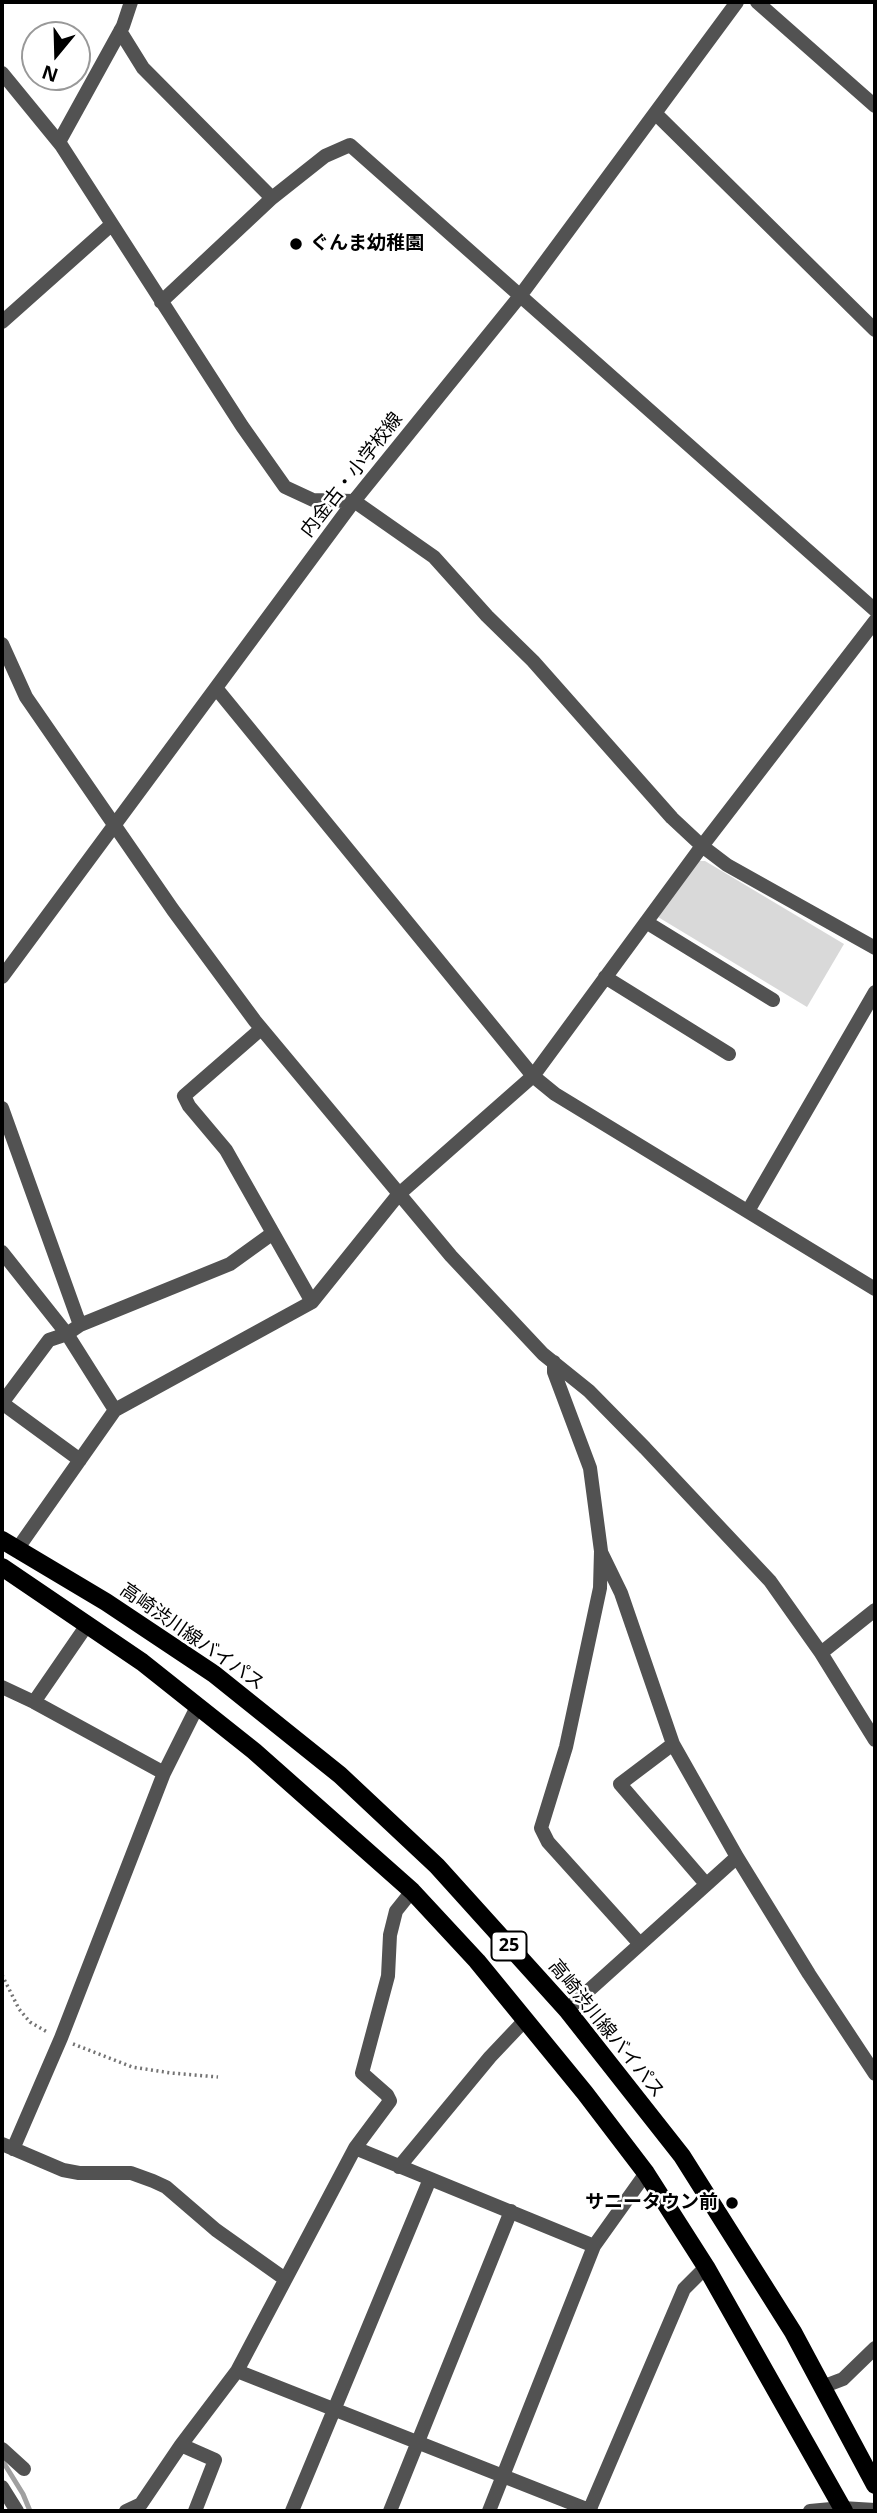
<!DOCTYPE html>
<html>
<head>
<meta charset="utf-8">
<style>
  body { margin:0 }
  #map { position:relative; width:877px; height:2513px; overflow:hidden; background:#fff; font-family:"Open Sans",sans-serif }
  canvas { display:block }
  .frame { position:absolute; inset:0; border:4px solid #000; pointer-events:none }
  .north { position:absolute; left:21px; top:21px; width:70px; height:70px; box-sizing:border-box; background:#fff; border:2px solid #999; border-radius:50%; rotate:199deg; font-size:19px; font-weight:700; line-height:28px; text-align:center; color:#000 }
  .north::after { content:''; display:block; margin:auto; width:24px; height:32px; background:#000; clip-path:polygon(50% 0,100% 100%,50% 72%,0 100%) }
</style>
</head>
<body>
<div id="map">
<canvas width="877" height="2513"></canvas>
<div class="frame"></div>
<div class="north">N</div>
</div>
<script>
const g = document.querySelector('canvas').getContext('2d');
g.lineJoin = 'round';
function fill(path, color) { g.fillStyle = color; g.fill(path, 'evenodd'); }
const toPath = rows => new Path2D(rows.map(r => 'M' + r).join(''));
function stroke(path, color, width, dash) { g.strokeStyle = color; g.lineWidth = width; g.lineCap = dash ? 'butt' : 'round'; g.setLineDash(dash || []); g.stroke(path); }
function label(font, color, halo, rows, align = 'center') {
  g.font = font + ' "Open Sans","Noto Sans JP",sans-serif'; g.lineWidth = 5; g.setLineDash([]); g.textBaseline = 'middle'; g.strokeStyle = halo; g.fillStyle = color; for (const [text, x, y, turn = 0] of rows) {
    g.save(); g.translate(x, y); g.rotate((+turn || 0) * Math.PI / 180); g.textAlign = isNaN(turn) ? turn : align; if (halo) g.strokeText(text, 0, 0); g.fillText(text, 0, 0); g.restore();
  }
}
const green = toPath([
  [698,861,705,861,844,944,807,1007,658,917]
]);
const stream = toPath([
  [2,2460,23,2494,30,2511]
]);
const path = toPath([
  [2,1975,19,2009,30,2022,47,2032],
  [73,2044,132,2067,171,2073,218,2077]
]);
const minor = toPath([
  [757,2,875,106],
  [120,31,143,68,272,198],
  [2,73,61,145,242,426,285,487,313,500,354,501,434,557,487,616,533,661,672,818,702,846,727,865,875,948],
  [655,113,875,330],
  [59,142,123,26,131,2],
  [161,302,272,198,325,156,350,145,875,610],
  [2,322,111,225],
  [2,644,26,697,173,910,255,1021,451,1256,543,1354,589,1391,645,1448,770,1581,821,1653,875,1740],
  [216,688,533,1076,555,1094,875,1289],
  [646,922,773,1000],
  [2,977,354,501,520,296,737,2],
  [605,977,729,1054],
  [261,1029,184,1096,189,1106,226,1150,312,1302],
  [2,1108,80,1325,67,1334,49,1340,2,1403],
  [748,1211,875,992],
  [2,1252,67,1334,115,1410],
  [80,1325,230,1264,273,1233],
  [554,1362,554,1372,590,1468,601,1551,600,1588,566,1747,541,1828,548,1842,640,1944],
  [2,1403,80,1460],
  [18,1548,115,1410,312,1302,398,1195,533,1076,702,846,875,621],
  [602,1554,621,1593,673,1744,737,1857,809,1974,875,2074],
  [821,1653,875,1610],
  [2,1687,34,1702,164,1773],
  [34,1702,87,1625],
  [673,1744,620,1784,706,1884],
  [567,2010,737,1857],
  [2,2144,63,2170,79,2173,131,2173,153,2181,166,2187,216,2230,285,2279],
  [355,2148,594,2246],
  [13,2149,61,2038,164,1773,198,1705],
  [399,2167,490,2057,526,2019],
  [237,2371,589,2510],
  [822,2387,843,2379,875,2348],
  [181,2445,215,2460,195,2511],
  [2,2449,24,2469],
  [2,2487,17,2511],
  [126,2511,141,2504,181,2445,237,2371,355,2148,390,2101,387,2095,362,2073,388,1976,390,1935,396,1911,412,1891],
  [292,2511,430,2179],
  [390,2511,511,2211],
  [489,2511,594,2246,646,2173],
  [589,2511,684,2289,706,2267]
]);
const tertiary = toPath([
  [589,2510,591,2511],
  [810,2511,842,2508,875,2510]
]);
const primary = toPath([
  [2,1540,106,1602,214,1674,340,1775,437,1866,567,2010,682,2156,793,2332,875,2485],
  [2,1567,142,1662,254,1751,412,1891,477,1961,585,2093,646,2173,706,2267,844,2511]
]);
const markers = [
  [296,244,7,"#000"],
  [732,2203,7,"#000"]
];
const shields = [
  [509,1946,35]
];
const shieldNames = [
  ["25",509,1946]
];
const poiNames = [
  ["ぐんま幼稚園",310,244],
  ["サニータウン前",718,2203,"right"]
];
const streetNames = [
  ["内金古・小学校線",352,475,-52],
  ["高崎渋川線バイパス",192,1637,35],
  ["高崎渋川線バイパス",606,2029,51]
];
fill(green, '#d9d9d9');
stroke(stream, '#a0a0a0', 5);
stroke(path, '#747474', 3.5, [2, 3.5]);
stroke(minor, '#525252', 14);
stroke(tertiary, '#525252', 14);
stroke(primary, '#000', 18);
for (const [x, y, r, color] of markers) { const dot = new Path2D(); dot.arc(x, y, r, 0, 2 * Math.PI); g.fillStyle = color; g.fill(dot); stroke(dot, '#fff', 2.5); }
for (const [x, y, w] of shields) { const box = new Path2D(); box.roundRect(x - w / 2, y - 14.5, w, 29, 5); g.fillStyle = '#fff'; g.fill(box); stroke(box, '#000', 2); }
label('bold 18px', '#000', null, shieldNames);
label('bold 19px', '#000', '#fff', poiNames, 'left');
label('19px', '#000', '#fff', streetNames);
</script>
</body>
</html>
